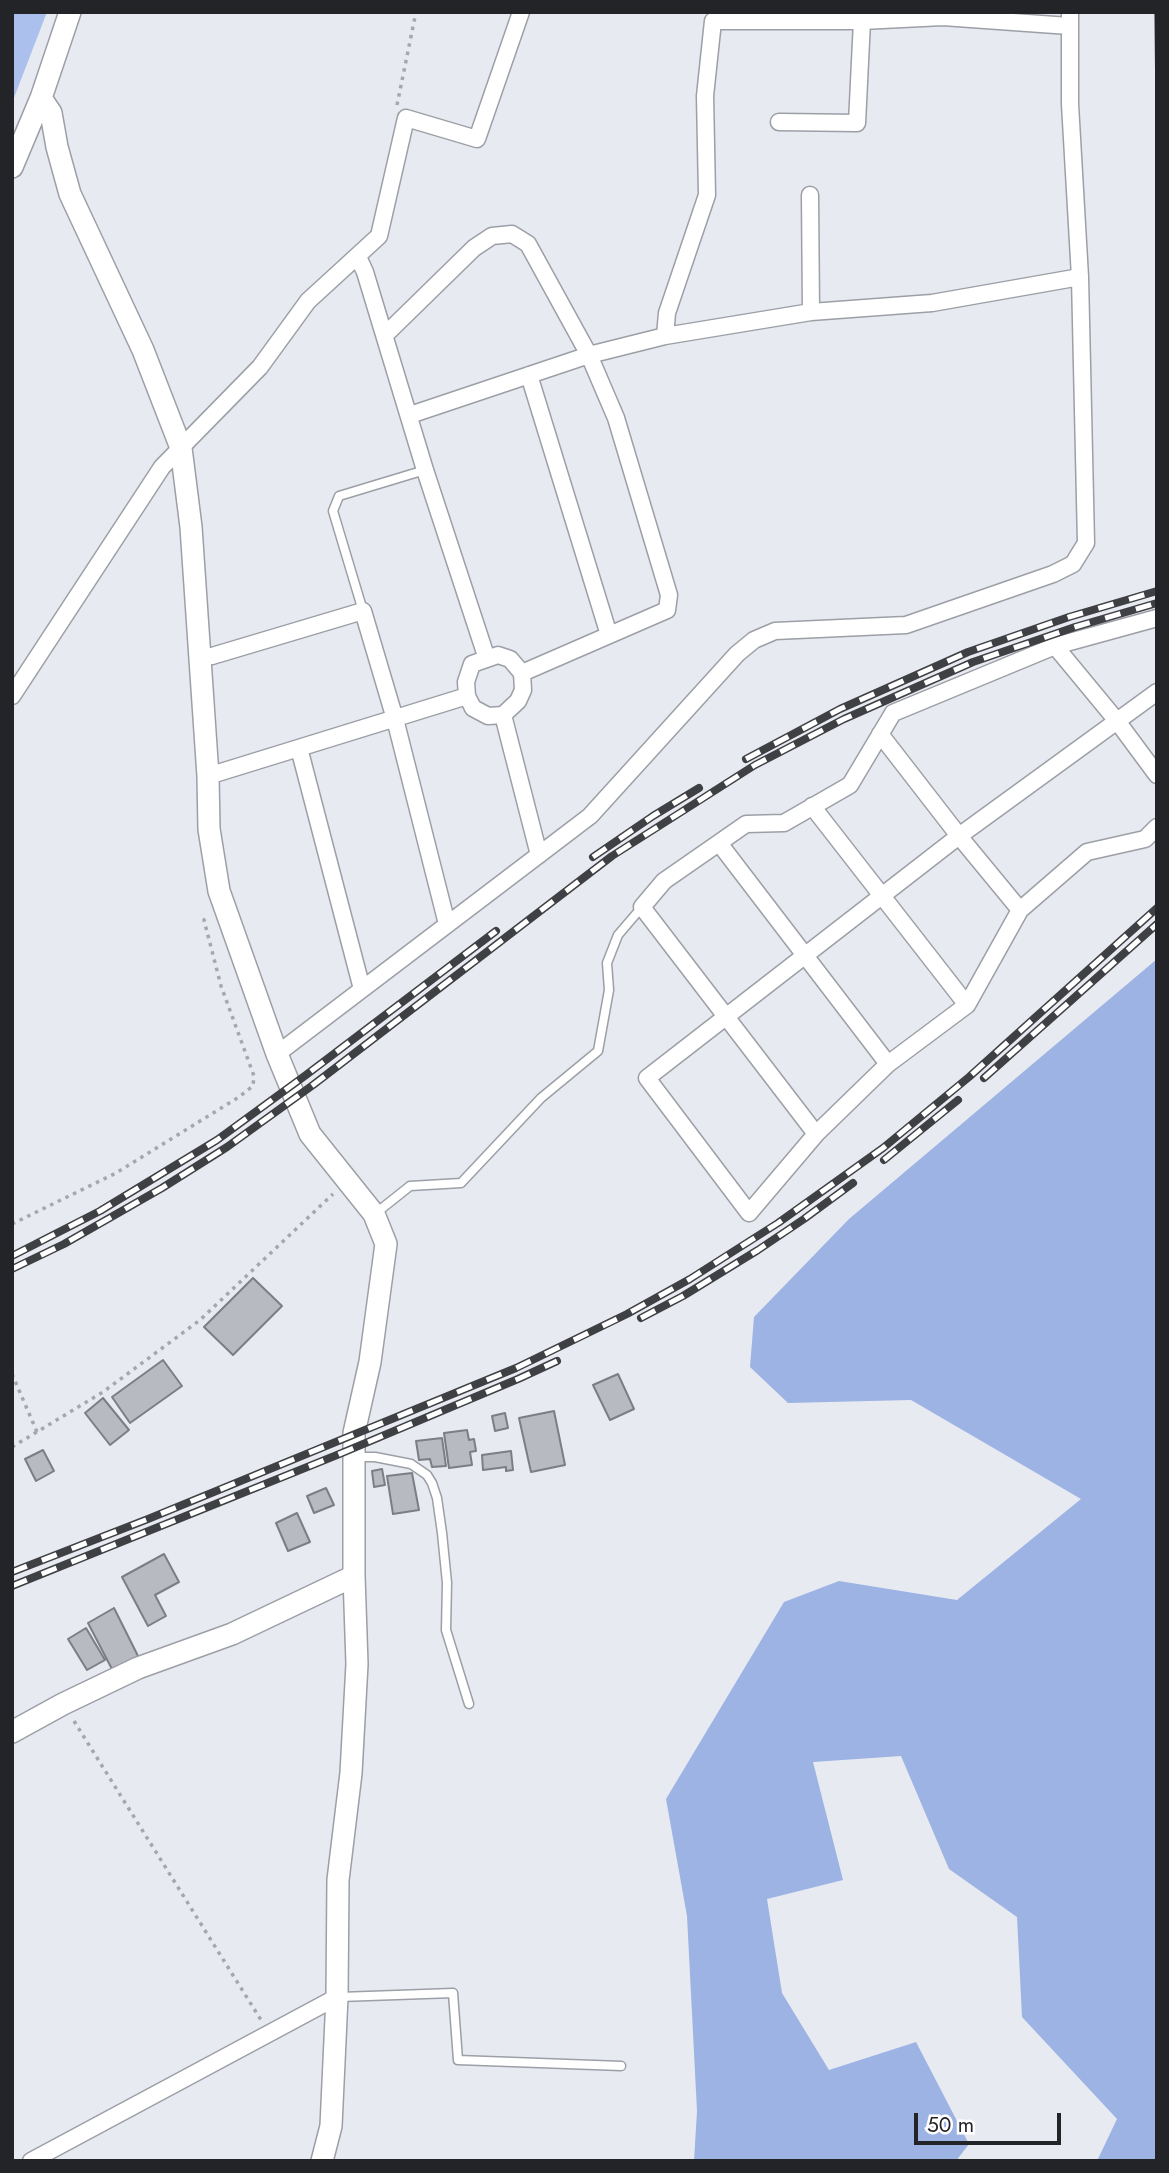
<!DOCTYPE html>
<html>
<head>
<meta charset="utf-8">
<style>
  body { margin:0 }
  #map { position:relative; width:1169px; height:2173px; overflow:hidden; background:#e7eaf1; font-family:Jost,sans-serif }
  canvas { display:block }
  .frame { position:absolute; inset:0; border:14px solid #232427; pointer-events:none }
  .scale { position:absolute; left:914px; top:2113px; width:147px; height:32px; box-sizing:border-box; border:4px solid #232427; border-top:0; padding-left:9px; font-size:21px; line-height:24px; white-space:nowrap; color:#232427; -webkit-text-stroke:5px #fff; paint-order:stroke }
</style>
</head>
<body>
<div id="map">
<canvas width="1169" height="2173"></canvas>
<div class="frame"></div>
<div class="scale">50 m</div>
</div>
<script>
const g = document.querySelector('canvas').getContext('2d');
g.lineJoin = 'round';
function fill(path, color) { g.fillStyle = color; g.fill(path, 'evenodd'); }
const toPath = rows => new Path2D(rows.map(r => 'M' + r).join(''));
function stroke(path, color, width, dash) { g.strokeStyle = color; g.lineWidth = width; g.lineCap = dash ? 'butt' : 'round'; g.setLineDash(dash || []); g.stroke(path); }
const green = toPath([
  [12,12,47,12,12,103]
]);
const forest = toPath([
  [1157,959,1157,2161,1097,2161,1117,2119,1022,2017,1017,1917,949,1869,901,1756,813,1762,843,1880,767,1899,782,1993,829,2070,916,2042,969,2144,956,2161,694,2161,697,2111,687,1916,666,1799,784,1602,839,1581,957,1600,1081,1499,911,1400,788,1403,750,1367,754,1317,849,1219]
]);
const building = toPath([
  [1155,12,1157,12,1157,69,1156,69,1155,12],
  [253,1278,282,1306,233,1355,204,1327,253,1278],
  [163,1360,182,1386,130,1423,112,1397,163,1360],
  [618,1374,634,1409,610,1420,593,1385,618,1374],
  [103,1398,129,1430,110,1445,85,1413,103,1398],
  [554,1411,565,1465,531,1472,519,1418,554,1411],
  [505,1413,508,1428,495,1431,492,1416,505,1413],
  [467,1430,469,1440,474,1439,476,1451,470,1452,472,1465,449,1468,444,1433,467,1430],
  [442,1438,446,1466,432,1467,430,1459,419,1460,416,1441,442,1438],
  [43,1450,54,1471,36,1481,25,1459,43,1450],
  [511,1451,513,1470,506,1471,506,1467,483,1470,482,1455,511,1451],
  [382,1469,385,1485,374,1487,372,1471,382,1469],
  [412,1473,419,1510,393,1514,387,1476,412,1473],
  [326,1488,334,1505,314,1513,307,1496,326,1488],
  [297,1513,310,1542,288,1551,276,1523,297,1513],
  [164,1554,179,1582,155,1595,166,1616,148,1626,122,1577,164,1554],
  [114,1608,139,1658,113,1671,88,1623,114,1608],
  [86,1628,105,1660,87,1670,68,1639,86,1628]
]);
const path = toPath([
  [397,105,416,12],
  [12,1224,116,1173,239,1097,253,1086,254,1076,221,986,204,920,207,917],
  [12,1374,37,1432],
  [12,1447,103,1392,200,1320,333,1194],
  [74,1721,261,2020]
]);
const lane = toPath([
  [363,611,333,511,339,496,425,470],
  [376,1213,410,1186,461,1183,541,1098,598,1051,609,990,607,963,618,935,642,907],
  [354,1457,375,1457,411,1464,427,1475,432,1483,437,1498,442,1533,447,1583,446,1630,469,1704],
  [340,1997,453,1993,458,2060,621,2066]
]);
const street = toPath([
  [779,122,857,123,862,21],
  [810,195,811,312],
  [358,257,365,272,425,470,487,659],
  [385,335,474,248,492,236,512,234,528,244,589,355,616,418,669,595,667,610,522,673],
  [665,336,811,312,932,303,1080,277],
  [529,375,609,635],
  [410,415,589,355,665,336,667,313,707,195,705,96,713,21,862,21,943,17,1069,26],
  [1055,646,1117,721,1157,775],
  [200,657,212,656,363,611,395,719,447,924],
  [1157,692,959,836,647,1078,749,1213,816,1134,888,1064,967,1005,1020,910,1087,852,1145,839,1157,827],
  [12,696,162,467,260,367,308,301,379,236,406,118,477,139,521,12],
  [503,715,488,716,473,708,467,696,466,682,472,664,498,655,510,659,522,673,523,690,518,701,503,715,539,855],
  [880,734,959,836,1020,910],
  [299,748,362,989],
  [208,776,467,696],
  [812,806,967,1005],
  [719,843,888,1064],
  [277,1054,590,816,737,654,754,640,775,631,906,625,1053,574,1073,564,1086,543,1080,277,1070,104,1070,12],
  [816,1134,642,907,664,881,746,824,784,823,850,785,893,713,1055,646,1157,618],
  [31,2161,337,1997]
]);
const secondary = toPath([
  [41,98,51,113,57,147,70,194,143,350,181,448,191,527,208,776,209,829,219,891,277,1054,310,1134,374,1214,386,1244,370,1362,354,1433,354,1576,357,1664,351,1773,338,1880,337,1997,331,2126,322,2161],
  [12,167,41,98,70,12],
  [12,1732,63,1704,138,1668,232,1634,354,1576]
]);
const rail = toPath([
  [746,759,840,709,968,652,1069,617,1157,591],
  [593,857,653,816,699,788],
  [984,1078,1157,924],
  [884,1160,958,1100],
  [12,1256,100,1211,217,1140,306,1075,496,931],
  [12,1269,64,1244,162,1188,227,1147,313,1085,612,856,755,765,844,719,973,662,1075,627,1157,603],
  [641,1318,683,1296,758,1250,804,1219,853,1183],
  [12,1572,148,1519,516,1368,627,1314,690,1279,778,1223,883,1148,969,1077,1157,908],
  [12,1586,337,1455,518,1379,557,1361]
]);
fill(green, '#acc0ed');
fill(forest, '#9db3e3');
fill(building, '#b7bac1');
stroke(building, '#7b7e84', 2);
stroke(lane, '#9c9fa6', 11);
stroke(street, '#9c9fa6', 19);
stroke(secondary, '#9c9fa6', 24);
stroke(path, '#a5a7ad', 3.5, [3.5, 5]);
stroke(lane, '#fff', 8);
stroke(street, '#fff', 16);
stroke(secondary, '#fff', 21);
stroke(rail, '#3f4044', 8);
stroke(rail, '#fff', 5, [16]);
</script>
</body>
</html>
